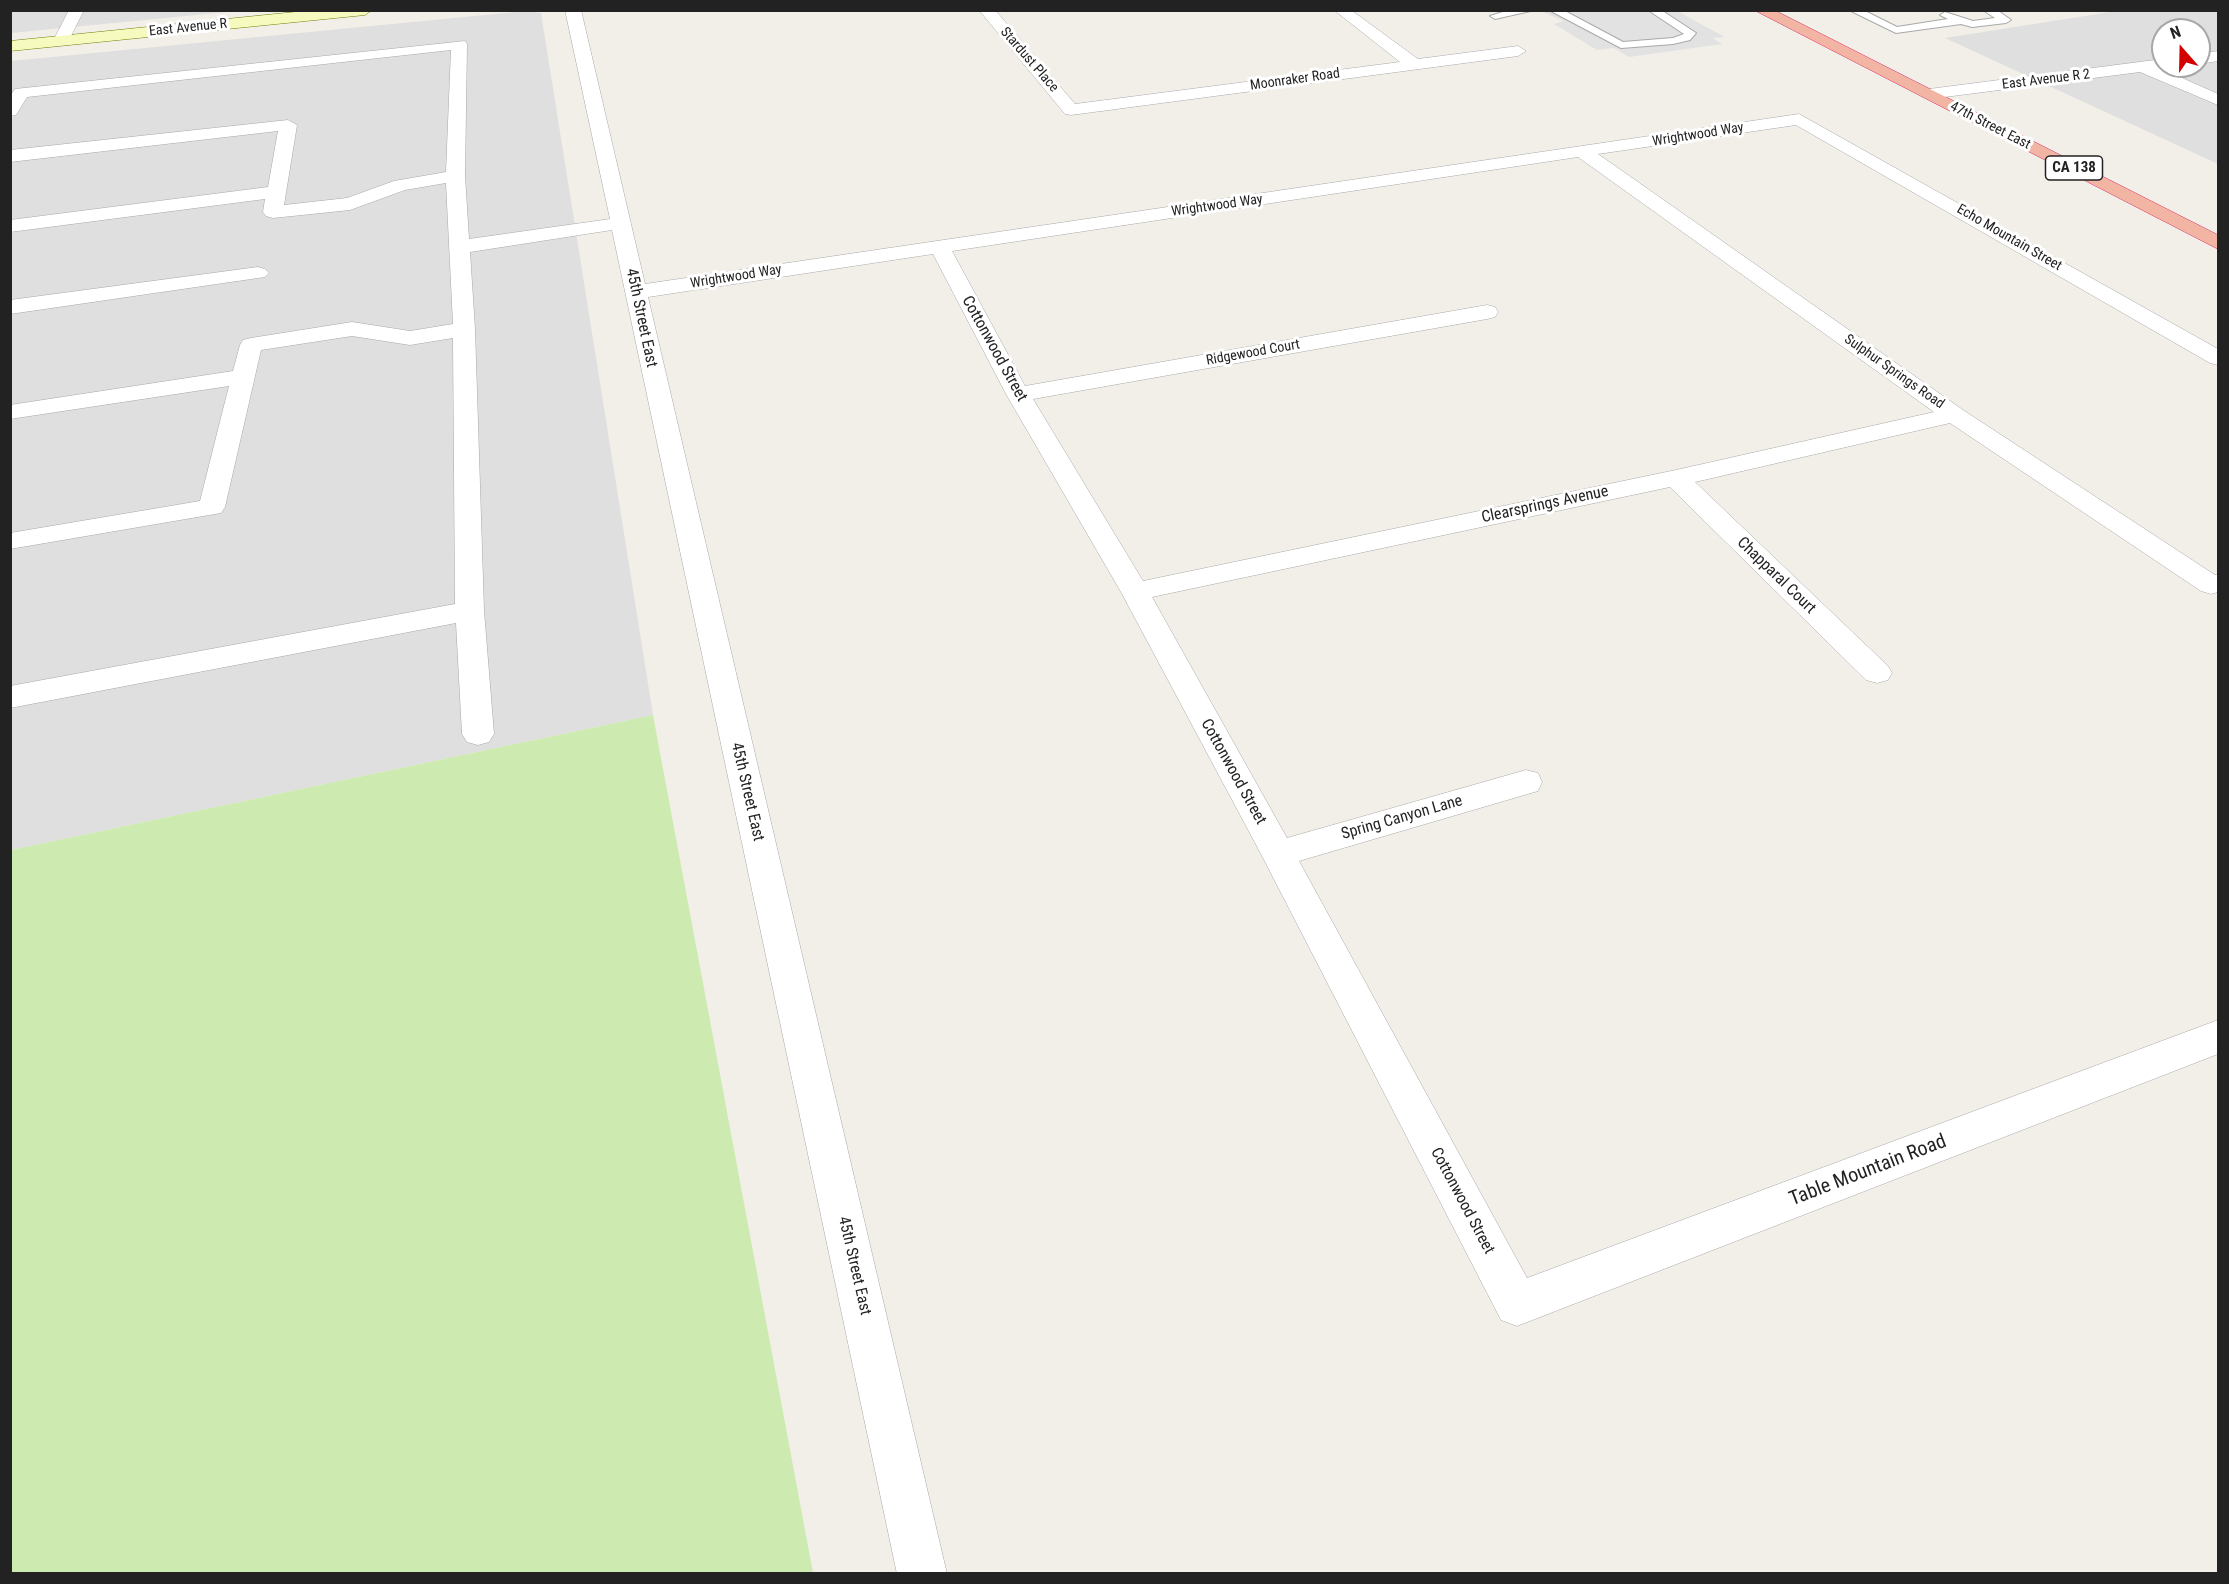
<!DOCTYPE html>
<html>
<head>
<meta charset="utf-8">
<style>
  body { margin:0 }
  #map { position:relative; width:2229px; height:1584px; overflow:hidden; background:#f2efe9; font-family:"Roboto Condensed",sans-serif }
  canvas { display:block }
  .frame { position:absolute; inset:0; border:12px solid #222; pointer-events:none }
  .north { position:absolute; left:2151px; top:18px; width:60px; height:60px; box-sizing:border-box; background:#fff; border:2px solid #a7a7a7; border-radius:50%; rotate:340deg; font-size:16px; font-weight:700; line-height:24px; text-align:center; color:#222 }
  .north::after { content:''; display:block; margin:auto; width:21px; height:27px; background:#d40000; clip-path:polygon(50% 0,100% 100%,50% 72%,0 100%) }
</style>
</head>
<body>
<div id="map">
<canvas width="2229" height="1584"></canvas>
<div class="frame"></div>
<div class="north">N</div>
</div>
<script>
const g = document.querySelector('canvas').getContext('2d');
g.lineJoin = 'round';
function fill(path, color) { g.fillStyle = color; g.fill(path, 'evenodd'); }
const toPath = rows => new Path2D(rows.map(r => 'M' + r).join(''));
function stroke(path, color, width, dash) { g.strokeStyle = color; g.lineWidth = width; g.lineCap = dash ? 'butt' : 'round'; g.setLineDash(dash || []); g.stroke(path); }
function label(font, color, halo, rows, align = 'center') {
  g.font = font + ' "Roboto Condensed",sans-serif'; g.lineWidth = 6; g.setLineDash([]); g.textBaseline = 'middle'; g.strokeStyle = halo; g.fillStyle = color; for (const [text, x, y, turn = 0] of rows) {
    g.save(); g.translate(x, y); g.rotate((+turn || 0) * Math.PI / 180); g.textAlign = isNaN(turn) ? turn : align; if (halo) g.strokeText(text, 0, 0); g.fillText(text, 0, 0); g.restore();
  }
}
const residential = toPath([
  [11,11,237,11,11,33],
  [526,11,541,13,653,715,11,850,11,61],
  [2108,11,2218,11,2218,164,1945,38,2110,12],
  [2163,30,2199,30,2199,66,2163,66]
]);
const grass = toPath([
  [653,715,813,1573,11,1573,11,850]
]);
const parking = toPath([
  [1541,11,1677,11,1725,37,1713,38,1722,44,1629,57,1614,48,1597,50,1554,24,1563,21]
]);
const service = toPath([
  [1509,10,1535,10,1495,19,1490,16,1509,10],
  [1549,10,1563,10,1623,42,1673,38,1684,34,1648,10,1661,10,1696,33,1690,40,1673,44,1621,48,1549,10],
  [1849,10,1863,10,1897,27,1948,19,1940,15,1945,12,1973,21,1995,18,1983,10,1997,10,2011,20,2006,23,1972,27,1961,24,1896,33,1849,10]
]);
const minor = toPath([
  [69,10,84,10,67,44,55,44,53,41,69,10],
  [565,10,581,10,645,284,1799,114,2218,349,2218,365,2210,363,1796,125,1598,154,1963,410,2215,575,2218,574,2218,592,2211,594,2201,591,1950,423,1695,482,1888,666,1892,673,1888,680,1877,683,1866,680,1670,487,1152,597,1287,838,1526,770,1538,773,1542,782,1538,791,1299,861,1527,1278,2218,1020,2218,1054,1517,1326,1501,1320,1261,854,1121,592,1006,394,933,254,648,297,947,1574,897,1574,612,230,470,252,475,329,484,611,494,734,489,742,478,745,467,742,462,734,456,623,10,708,10,686,455,604,453,338,410,345,352,336,261,350,225,507,221,513,10,549,10,533,200,501,229,386,10,419,10,405,233,371,240,345,243,340,251,338,352,322,410,331,453,324,446,183,405,190,350,210,273,218,266,216,263,212,265,199,10,232,10,220,268,187,278,131,10,162,10,150,288,120,297,125,284,205,347,198,394,181,446,172,451,50,27,97,16,115,10,116,10,96,15,89,465,41,467,44,465,176,469,239,610,219,565,10],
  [1578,157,1934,412,1676,470,1143,581,1033,399,1487,319,1495,317,1498,312,1495,307,1487,305,1025,386,952,251,1578,157],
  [979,10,995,10,1075,104,1400,62,1334,10,1351,10,1418,59,1518,46,1526,51,1518,56,1071,115,1065,114,979,10],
  [2218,51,2218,61,2199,64,2199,54,2218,51],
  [2163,59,2163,66,2170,66,2162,69,2218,94,2218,105,2140,72,1929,99,1920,94,1929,89,2163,59],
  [258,267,265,269,269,273,265,277,10,314,10,300,258,267]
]);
const secondary = toPath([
  [315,10,372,10,365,15,10,51,10,41,315,10]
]);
const trunk = toPath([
  [1754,10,1774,10,2218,235,2218,249,1754,10]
]);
const farStreetnames = [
  ["East Avenue R",188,28,-6],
  ["Stardust Place",1029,60,49],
  ["Moonraker Road",1295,80,-8],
  ["East Avenue R 2",2046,80,-7],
  ["47th Street East",1990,126,27],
  ["Wrightwood Way",1698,135,-9],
  ["Wrightwood Way",1217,206,-8],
  ["Echo Mountain Street",2009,238,30],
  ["Wrightwood Way",736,277,-9],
  ["Ridgewood Court",1253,353,-10],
  ["Sulphur Springs Road",1894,372,35]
];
const shields = [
  [2074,168,57]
];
const shieldNames = [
  ["CA 138",2074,168]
];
const streetNames = [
  ["45th Street East",641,318,78],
  ["Cottonwood Street",994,349,61],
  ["Clearsprings Avenue",1545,505,-12],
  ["Chapparal Court",1776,576,44],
  ["Cottonwood Street",1233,772,61],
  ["45th Street East",747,792,77],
  ["Spring Canyon Lane",1402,818,-16],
  ["Cottonwood Street",1462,1201,62],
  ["45th Street East",854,1266,77]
];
const nearStreetnames = [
  ["Table Mountain Road",1868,1171,-21]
];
fill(residential, '#e0dfdf');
fill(grass, '#cdebb0');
fill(parking, '#e2e2e2');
stroke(service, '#a9a9a9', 2);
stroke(minor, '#a9a9a9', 1);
stroke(secondary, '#707d05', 1);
stroke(trunk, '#dc2a67', 1);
fill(service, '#fff');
fill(minor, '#fff');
fill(secondary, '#f7fabf');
fill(trunk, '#f2b4a3');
label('14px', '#222', '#fff', farStreetnames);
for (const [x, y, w] of shields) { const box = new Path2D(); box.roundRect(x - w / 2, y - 12, w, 24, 4.5); g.fillStyle = '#fff'; g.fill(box); stroke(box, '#222', 1.5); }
label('bold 15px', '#222', null, shieldNames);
label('16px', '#222', '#fff', streetNames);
label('20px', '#222', '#fff', nearStreetnames);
</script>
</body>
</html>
